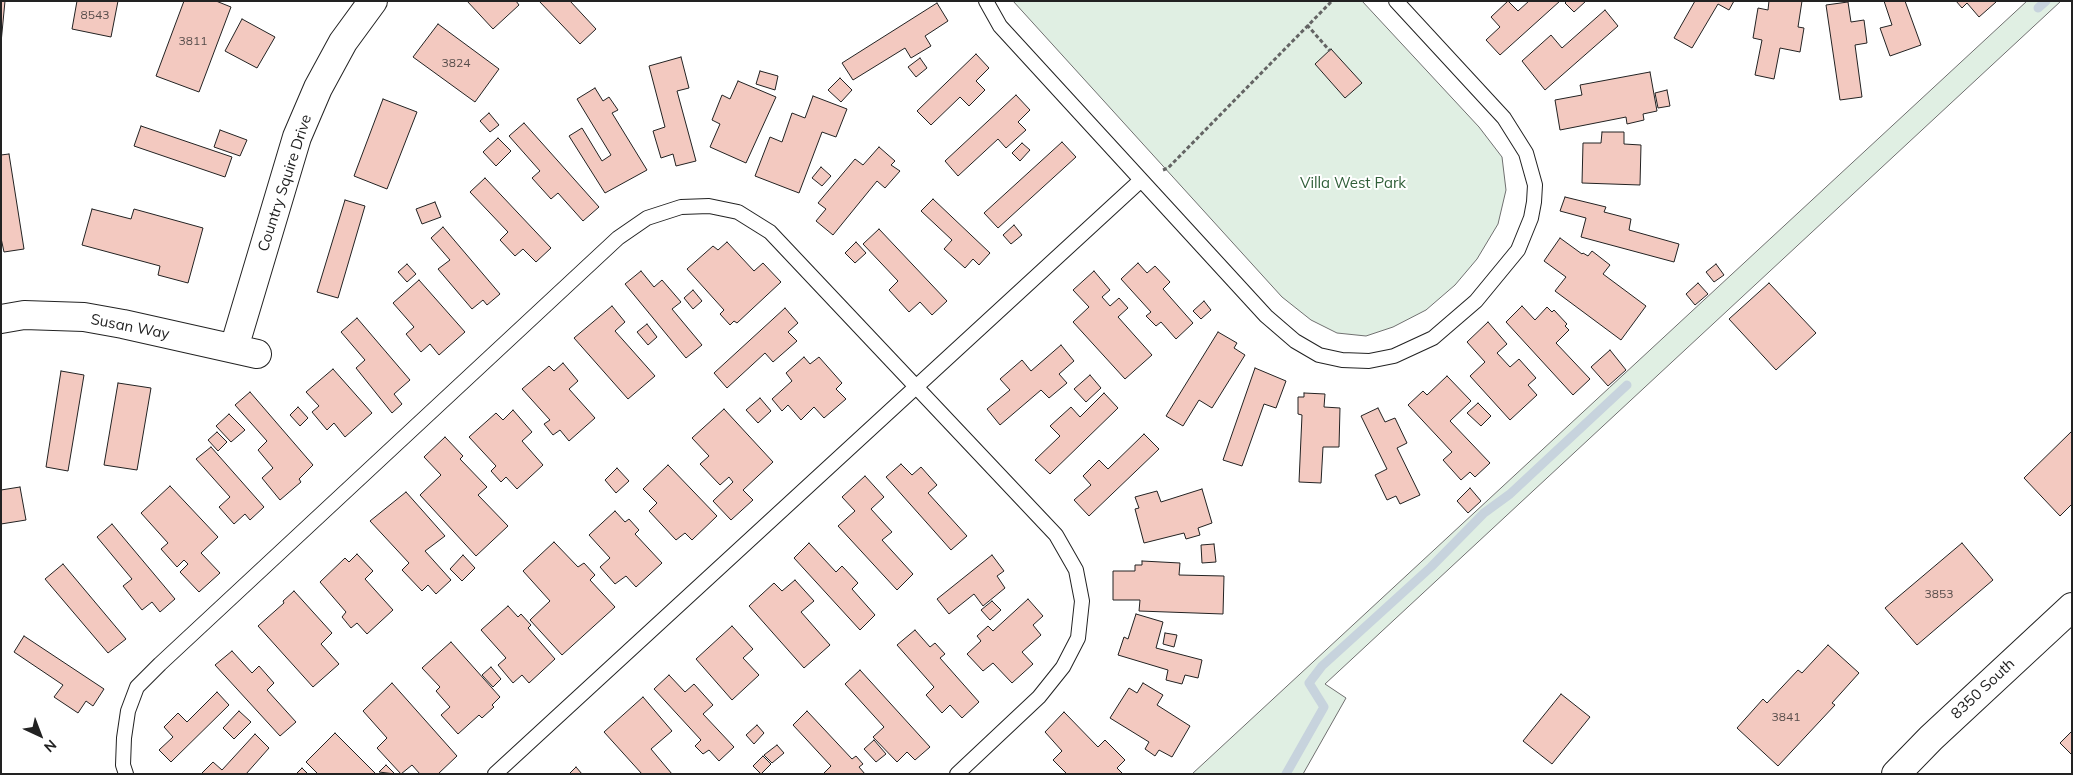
<!DOCTYPE html>
<html>
<head>
<meta charset="utf-8">
<style>
  body { margin:0 }
  #map { position:relative; width:2073px; height:775px; overflow:hidden; background:#fff; font-family:Mulish,sans-serif }
  canvas { display:block }
  .frame { position:absolute; inset:0; border:2px solid #222; pointer-events:none }
  .north { position:absolute; left:15px; top:710px; width:50px; height:50px; -webkit-text-stroke:4px #fff; paint-order:stroke; rotate:137deg; font-size:14px; font-weight:700; line-height:20px; text-align:center; color:#222 }
  .north::after { content:''; display:block; margin:auto; width:18px; height:22px; background:#222; clip-path:polygon(50% 0,100% 100%,50% 72%,0 100%) }
</style>
</head>
<body>
<div id="map">
<canvas width="2073" height="775"></canvas>
<div class="frame"></div>
<div class="north">N</div>
</div>
<script>
const g = document.querySelector('canvas').getContext('2d');
g.lineJoin = 'round';
function fill(path, color) { g.fillStyle = color; g.fill(path, 'evenodd'); }
const toPath = rows => new Path2D(rows.map(r => 'M' + r).join(''));
function stroke(path, color, width, dash) { g.strokeStyle = color; g.lineWidth = width; g.lineCap = dash ? 'butt' : 'round'; g.setLineDash(dash || []); g.stroke(path); }
function label(font, color, halo, rows, align = 'center') {
  g.font = font + ' Mulish,sans-serif'; g.lineWidth = 4; g.setLineDash([]); g.textBaseline = 'middle'; g.strokeStyle = halo; g.fillStyle = color; for (const [text, x, y, turn = 0] of rows) {
    g.save(); g.translate(x, y); g.rotate((+turn || 0) * Math.PI / 180); g.textAlign = isNaN(turn) ? turn : align; if (halo) g.strokeText(text, 0, 0); g.fillText(text, 0, 0); g.restore();
  }
}
const green = toPath([
  [1013,1,1362,1,1479,127,1502,157,1506,190,1498,224,1477,259,1455,285,1426,310,1393,327,1366,336,1337,333,1311,320,1282,297,1013,1],
  [2027,1,2061,1,1325,684,1346,698,1303,774,1192,774,2027,1]
]);
const stream = toPath([
  [2038,8,2046,1],
  [1286,774,1324,707,1309,683,1322,666,1431,567,1484,513,1510,494,1627,385]
]);
const building = toPath([
  [1,1,5,1,1,43,1,1],
  [77,1,118,1,111,37,72,29,77,1],
  [184,1,216,1,231,7,199,92,156,76,184,1],
  [467,1,516,1,519,5,493,29,467,1],
  [539,1,570,1,596,29,580,44,539,1],
  [1508,1,1518,11,1529,1,1560,1,1500,55,1486,40,1500,27,1491,17,1508,1],
  [1567,1,1586,1,1574,12,1565,3,1567,1],
  [1695,1,1734,1,1729,10,1718,4,1692,48,1674,38,1695,1],
  [1769,1,1802,1,1798,27,1804,28,1800,52,1780,48,1774,79,1755,75,1762,40,1753,38,1758,8,1768,10,1769,1],
  [1884,1,1905,1,1921,45,1890,56,1880,28,1892,25,1884,1],
  [1956,1,1995,1,1996,2,1979,17,1967,3,1962,8,1956,1],
  [1848,2,1851,22,1864,20,1867,43,1855,45,1862,97,1840,100,1826,5,1848,2],
  [937,3,948,21,925,36,931,46,911,58,905,48,853,80,842,63,937,3],
  [1605,10,1618,26,1545,90,1522,61,1551,35,1562,48,1605,10],
  [242,19,275,37,257,68,225,51,242,19],
  [438,24,499,69,475,102,413,57,438,24],
  [1331,49,1362,83,1345,98,1315,64,1331,49],
  [976,54,989,68,976,81,985,90,969,106,960,97,931,125,917,111,976,54],
  [681,57,689,88,677,91,696,161,676,166,673,154,661,158,653,131,665,127,649,66,681,57],
  [920,58,927,68,916,77,908,67,920,58],
  [760,71,778,76,775,90,756,84,760,71],
  [1650,72,1657,111,1643,114,1644,120,1627,124,1626,117,1560,130,1555,100,1582,95,1580,85,1650,72],
  [840,78,852,90,841,102,828,90,840,78],
  [738,81,776,97,746,163,710,147,720,124,712,120,722,95,730,99,738,81],
  [595,88,603,101,609,97,618,110,612,113,647,170,605,193,569,136,582,128,602,161,611,155,577,99,595,88],
  [1667,90,1670,106,1658,108,1655,93,1667,90],
  [1016,95,1030,110,1018,122,1026,130,1006,148,998,139,958,176,945,161,1016,95],
  [813,96,847,109,836,137,822,132,799,193,755,176,770,137,782,142,792,113,805,118,813,96],
  [383,99,417,112,387,189,354,176,383,99],
  [489,113,499,125,490,132,480,121,489,113],
  [524,123,599,207,583,221,558,193,551,199,532,178,540,171,509,136,524,123],
  [141,126,232,157,225,177,134,146,141,126],
  [220,130,247,140,240,156,214,147,220,130],
  [1602,132,1624,132,1624,144,1641,145,1640,185,1582,183,1583,143,1601,143,1602,132],
  [498,138,511,151,496,166,483,152,498,138],
  [1062,142,1076,157,998,228,984,213,1062,142],
  [1022,143,1030,150,1020,161,1012,153,1022,143],
  [879,147,895,161,891,165,900,171,885,188,877,181,833,235,816,221,826,209,818,203,855,159,863,165,879,147],
  [9,154,24,249,4,252,1,238,1,155,9,154],
  [821,167,831,176,822,186,812,178,821,167],
  [485,178,551,248,536,262,523,249,515,256,500,240,508,232,470,192,485,178],
  [1565,197,1606,207,1604,212,1631,219,1629,230,1679,244,1674,262,1581,237,1586,218,1560,211,1565,197],
  [933,199,990,253,979,265,973,259,965,268,944,249,952,240,921,211,933,199],
  [345,200,365,206,338,298,317,292,345,200],
  [435,202,441,217,422,224,416,209,435,202],
  [92,209,131,219,134,209,203,228,188,283,158,275,160,266,82,245,92,209],
  [1014,225,1022,235,1011,244,1003,235,1014,225],
  [443,227,500,294,487,305,483,300,472,309,438,269,450,260,431,238,443,227],
  [879,229,947,301,932,315,920,302,909,312,889,290,898,281,863,244,879,229],
  [1560,238,1582,254,1583,253,1588,256,1592,251,1610,265,1603,274,1646,306,1621,340,1555,291,1566,277,1544,261,1560,238],
  [727,242,754,271,763,263,781,282,737,323,734,321,730,325,720,314,724,310,687,269,713,246,718,250,727,242],
  [856,242,866,253,855,263,845,253,856,242],
  [1138,263,1147,273,1155,266,1170,282,1163,289,1193,323,1176,339,1161,322,1156,326,1146,316,1151,312,1121,279,1138,263],
  [407,264,416,274,407,282,398,272,407,264],
  [1716,264,1724,275,1714,282,1706,272,1716,264],
  [641,271,654,287,662,280,681,302,672,309,702,345,686,358,625,284,641,271],
  [1094,271,1110,290,1102,297,1110,306,1119,298,1128,308,1118,317,1152,355,1125,379,1073,322,1089,307,1073,290,1094,271],
  [419,280,465,332,439,355,430,344,421,352,406,334,414,327,393,303,419,280],
  [1698,283,1708,294,1695,305,1686,294,1698,283],
  [1769,283,1816,333,1776,370,1729,319,1769,283],
  [693,290,702,301,693,309,684,298,693,290],
  [1204,301,1211,310,1201,319,1193,311,1204,301],
  [612,306,625,322,615,331,655,376,628,399,574,338,612,306],
  [1522,306,1535,320,1547,307,1552,312,1554,310,1567,324,1565,326,1569,330,1556,343,1590,379,1573,395,1506,322,1522,306],
  [785,308,798,323,788,332,797,341,773,362,765,353,727,388,714,373,785,308],
  [357,318,410,380,394,394,402,404,392,413,356,368,365,360,341,332,357,318],
  [1488,322,1507,344,1497,353,1510,367,1519,359,1536,378,1528,385,1537,395,1510,420,1470,376,1485,362,1467,342,1488,322],
  [647,324,657,337,648,345,637,332,647,324],
  [1218,332,1237,343,1234,348,1245,355,1212,408,1199,400,1183,426,1166,416,1218,332],
  [1061,345,1074,361,1059,374,1067,383,1049,398,1041,390,1000,425,987,409,1010,390,1000,379,1022,360,1031,371,1061,345],
  [1610,350,1626,370,1608,386,1591,367,1610,350],
  [804,357,810,364,819,357,842,383,836,389,846,399,824,418,814,407,801,420,788,405,782,411,772,399,792,381,786,373,804,357],
  [563,363,578,381,569,389,595,418,569,441,560,430,553,435,544,424,550,420,522,389,549,366,554,371,563,363],
  [1255,368,1286,381,1276,408,1264,404,1242,466,1223,460,1255,368],
  [333,369,372,413,345,437,334,423,327,430,312,412,319,406,306,392,333,369],
  [61,371,84,375,68,471,46,467,61,371],
  [1090,375,1101,388,1086,402,1074,389,1090,375],
  [1447,376,1471,401,1450,421,1490,463,1475,477,1470,472,1461,480,1443,460,1452,452,1408,405,1423,391,1427,395,1447,376],
  [118,383,151,388,137,470,104,465,118,383],
  [250,392,313,465,299,479,301,482,280,500,262,478,273,468,258,450,267,441,235,405,250,392],
  [1104,393,1118,408,1050,474,1035,460,1060,436,1050,426,1071,407,1080,417,1104,393],
  [1304,393,1325,394,1324,407,1340,408,1339,447,1323,447,1321,483,1299,482,1302,415,1298,414,1298,397,1304,397,1304,393],
  [760,398,771,411,758,423,746,410,760,398],
  [1478,403,1491,416,1481,426,1467,413,1478,403],
  [298,407,308,418,300,426,290,415,298,407],
  [1378,408,1385,422,1395,418,1407,443,1397,448,1420,495,1400,504,1396,496,1387,500,1375,475,1387,469,1361,416,1378,408],
  [724,409,773,462,743,490,753,500,731,520,713,501,733,482,729,477,720,485,700,464,709,456,692,438,724,409],
  [513,410,532,432,522,441,543,465,517,489,506,477,501,482,491,471,496,466,469,437,496,413,503,420,513,410],
  [229,414,245,430,231,442,216,426,229,414],
  [2072,431,2072,504,2060,516,2024,478,2072,431],
  [217,432,227,442,218,451,208,440,217,432],
  [1144,434,1159,449,1089,516,1074,500,1091,485,1083,476,1099,460,1108,469,1144,434],
  [445,437,463,456,460,459,487,487,478,495,508,526,476,556,420,495,441,475,424,457,445,437],
  [211,447,264,507,250,520,245,514,234,524,219,507,230,497,196,459,211,447],
  [901,464,912,475,921,467,937,485,928,493,967,536,951,550,886,477,901,464],
  [668,465,717,516,692,540,685,533,676,540,649,511,657,503,643,489,668,465],
  [617,468,629,481,616,493,605,480,617,468],
  [865,476,884,497,871,509,892,532,882,540,913,574,897,590,838,526,855,511,842,497,865,476],
  [170,486,218,537,201,553,220,573,199,592,180,572,188,564,184,560,177,567,161,549,168,543,141,513,170,486],
  [20,487,26,520,1,524,1,490,20,487],
  [1470,488,1481,501,1468,513,1457,501,1470,488],
  [1202,489,1212,523,1198,528,1200,535,1186,539,1184,533,1144,543,1135,509,1139,508,1135,497,1157,491,1161,502,1202,489],
  [406,492,445,536,425,551,451,580,436,594,428,585,422,591,402,570,409,563,370,521,406,492],
  [615,511,625,522,629,519,639,530,635,534,662,563,636,587,626,576,615,584,600,567,610,558,589,535,615,511],
  [112,524,175,599,160,612,152,602,142,610,123,586,132,579,97,537,112,524],
  [554,542,578,567,584,563,595,575,590,580,615,607,562,655,530,620,550,601,523,571,554,542],
  [809,543,836,572,842,566,858,583,852,589,875,615,860,630,794,558,809,543],
  [1962,543,1993,580,1917,645,1885,608,1962,543],
  [1214,544,1216,562,1202,563,1201,545,1214,544],
  [357,554,373,571,365,579,393,610,367,634,357,623,351,628,342,617,346,612,320,582,345,558,349,562,357,554],
  [463,555,475,568,462,581,450,569,463,555],
  [992,555,1004,571,997,576,1005,588,983,606,974,594,949,614,937,599,992,555],
  [1142,561,1180,563,1179,575,1224,576,1223,614,1139,611,1140,600,1113,600,1113,571,1135,571,1135,565,1142,565,1142,561],
  [63,564,126,639,108,653,45,579,63,564],
  [795,580,814,601,801,612,830,645,804,668,749,606,774,583,782,591,795,580],
  [294,591,332,633,321,644,339,664,313,687,258,626,284,603,283,601,294,591],
  [1028,599,1043,616,1033,625,1041,635,1022,652,1033,664,1012,683,993,663,983,671,967,654,981,641,977,636,988,626,993,631,1028,599],
  [992,601,1001,610,990,620,981,610,992,601],
  [508,606,518,617,521,614,531,625,528,628,555,659,529,683,522,675,513,683,498,665,506,658,481,630,508,606],
  [1136,614,1163,622,1156,648,1202,660,1198,678,1185,675,1182,684,1166,680,1168,670,1118,655,1124,637,1128,639,1136,614],
  [732,626,753,649,743,658,759,675,732,700,696,659,732,626],
  [915,630,930,647,935,643,945,654,940,658,979,702,962,718,950,705,942,713,926,695,934,687,897,645,915,630],
  [1165,633,1177,635,1174,647,1163,644,1165,633],
  [24,636,104,689,93,706,86,701,78,713,54,697,63,685,14,652,24,636],
  [451,642,500,697,492,705,494,707,482,718,479,715,458,734,441,715,450,707,436,691,440,687,422,668,451,642],
  [1828,645,1859,673,1832,703,1835,705,1778,766,1737,728,1763,699,1767,703,1798,670,1802,673,1828,645],
  [232,651,252,673,259,666,274,683,267,690,296,722,280,736,215,665,232,651],
  [491,667,501,679,493,687,482,675,491,667],
  [860,670,930,747,915,760,907,752,897,762,873,737,884,727,845,684,860,670],
  [669,675,685,692,694,684,713,705,703,714,734,747,719,761,709,750,703,754,695,746,701,740,654,689,669,675],
  [392,683,457,756,438,774,420,774,412,765,401,774,377,748,387,738,363,711,392,683],
  [1143,683,1163,695,1157,705,1190,726,1172,757,1159,750,1155,756,1145,749,1149,742,1110,718,1129,688,1137,693,1143,683],
  [217,692,229,705,171,762,159,750,173,737,164,727,178,713,187,722,217,692],
  [1561,694,1590,717,1552,764,1523,741,1561,694],
  [643,697,672,731,651,749,672,774,642,774,604,732,643,697],
  [239,711,251,722,234,739,223,728,239,711],
  [807,711,852,759,856,756,863,764,859,767,865,774,823,774,831,766,793,725,807,711],
  [1064,712,1098,747,1105,740,1125,760,1117,768,1123,774,1067,774,1053,760,1062,751,1045,732,1064,712],
  [757,725,764,733,754,744,746,735,757,725],
  [2072,731,2072,755,2060,743,2072,731],
  [335,733,376,774,318,774,306,762,335,733],
  [255,734,269,748,246,774,201,774,213,762,222,770,255,734],
  [874,740,886,754,876,762,864,749,874,740],
  [777,745,784,753,772,763,764,755,777,745],
  [763,756,771,764,761,774,753,766,763,756],
  [386,765,395,774,379,772,386,765],
  [576,767,582,774,569,774,576,767],
  [302,768,308,774,296,774,302,768]
]);
const path = toPath([
  [1307,25,1330,51],
  [1163,170,1168,168,1332,1]
]);
const lane = toPath([
  [986,1,1000,26,1266,316,1295,341,1319,355,1342,360,1369,361,1394,356,1433,338,1476,301,1518,250,1531,218,1534,202,1535,185,1526,153,1504,118,1396,1],
  [126,774,123,765,124,738,128,711,137,687,160,664,618,238,647,218,681,207,709,206,738,212,770,232,1056,535,1076,570,1082,601,1078,638,1063,667,1039,697,957,774],
  [495,774,1140,181]
]);
const street = toPath([
  [1,319,24,315,84,317,123,324,257,354],
  [234,348,297,137,318,88,343,42,373,1],
  [1896,774,1931,738,2072,607]
]);
const numberNames = [
  ["8543",95,15],
  ["3811",193,41],
  ["3824",456,63],
  ["3853",1939,594],
  ["3841",1786,717]
];
const streetNames = [
  ["Country Squire Drive",285,183,-72],
  ["Susan Way",130,327,11],
  ["8350 South",1983,689,-43]
];
const parkNames = [
  ["Villa West Park",1353,183]
];
fill(green, '#e0efe3');
stroke(green, '#6f6f6f', 1);
stroke(stream, '#c7d3dd', 9);
fill(building, '#f3c9c0');
stroke(building, '#222', 1);
stroke(lane, '#222', 16);
stroke(street, '#222', 30);
stroke(path, '#646464', 3, [4, 2.5]);
stroke(lane, '#fff', 14);
stroke(street, '#fff', 28);
label('12px', '#564c4a', null, numberNames);
label('15px', '#222', '#fff', streetNames);
label('15px', '#2f5e38', '#fff', parkNames);
</script>
</body>
</html>
